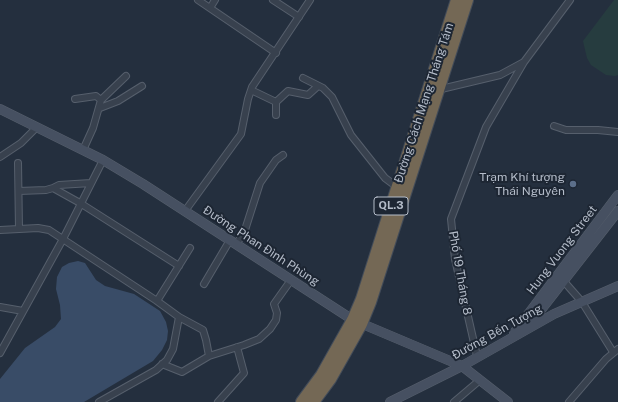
<!DOCTYPE html>
<html>
<head>
<meta charset="utf-8">
<style>
  body { margin:0 }
  canvas { display:block; background:#242f3e }
</style>
</head>
<body>
<canvas width="618" height="402"></canvas>
<script>
const g = document.querySelector('canvas').getContext('2d');
g.lineJoin = 'round';
function fill(path, color) { g.fillStyle = color; g.fill(path, 'evenodd'); }
const toPath = rows => new Path2D(rows.map(r => 'M' + r).join(''));
function stroke(path, color, width, dash) { g.strokeStyle = color; g.lineWidth = width; g.lineCap = dash ? 'butt' : 'round'; g.setLineDash(dash || []); g.stroke(path); }
function label(font, color, halo, rows, align = 'center') {
  g.font = font + ' "Public Sans",sans-serif'; g.lineWidth = 4; g.setLineDash([]); g.textBaseline = 'middle'; g.strokeStyle = halo; g.fillStyle = color; for (const [text, x, y, turn = 0] of rows) {
    g.save(); g.translate(x, y); g.rotate((+turn || 0) * Math.PI / 180); g.textAlign = isNaN(turn) ? turn : align; if (halo) g.strokeText(text, 0, 0); g.fillText(text, 0, 0); g.restore();
  }
}
const green = toPath([
  [614,0,618,0,618,75,615,76,606,75,591,65,587,58,583,41]
]);
const water = toPath([
  [78,261,85,263,96,280,105,286,134,294,160,311,166,322,168,331,167,340,162,350,153,361,84,402,0,402,0,379,25,348,55,327,61,319,60,305,56,289,57,277,62,267,69,263]
]);
const street = toPath([
  [198,0,276,53],
  [273,0,299,17],
  [210,8,215,0],
  [303,78,323,88,332,97,351,135,385,178,397,187],
  [251,90,276,102,288,91,308,95,318,86],
  [437,90,500,75,524,62,570,0],
  [75,99,96,96,101,100],
  [100,108,118,101,142,86],
  [276,115,276,102],
  [554,126,566,130,598,130,618,132],
  [83,150,93,128,101,100,126,76],
  [0,157,21,143,37,127],
  [18,163,19,229],
  [53,188,59,185,91,183],
  [19,191,46,190,53,188,80,203,179,266],
  [185,211,241,134,248,99,252,87,310,0],
  [0,230,38,228,49,230,157,301,179,317,173,349,167,360,156,370,99,402],
  [236,244,244,233,260,183,276,160,283,155],
  [561,278,582,302,613,352],
  [204,284,230,240],
  [157,301,190,248],
  [0,307,23,311],
  [179,317,203,330,206,340,209,356],
  [0,353,63,239,103,160],
  [477,356,455,259,451,219,486,127,524,62],
  [162,364,182,372,209,356,244,345,259,339,270,329,276,320,277,313,274,304,291,280],
  [218,402,244,373,237,347],
  [454,402,480,380],
  [569,402,606,359,618,349]
]);
const secondary = toPath([
  [0,109,103,160,143,184,353,320,462,366,508,402],
  [530,324,618,211],
  [514,333,618,195],
  [390,402,462,366,554,314,618,286]
]);
const highway = toPath([
  [302,402,322,375,353,320,362,299,457,0],
  [313,402,330,379,361,324,370,302,467,0]
]);
const markers = [
  [573,184,4,"#5c6f8a"]
];
const shields = [
  [391,206,34]
];
const shieldNames = [
  ["QL.3",391,206]
];
const streetNames = [
  ["Đường Cách Mạng Tháng Tám",424,103,-72],
  ["Đường Phan Đình Phùng",261,246,33],
  ["Hung Vuong Street",562,250,-53],
  ["Phố 19 Tháng 8",460,273,80],
  ["Đường Bến Tượng",497,332,-29]
];
const poiNames = [
  ["Trạm Khí tượng",565,177],
  ["Thái Nguyên",565,191]
];
fill(green, '#263c3f');
fill(water, '#394c67');
stroke(street, '#565f6c', 8);
stroke(secondary, '#565f6c', 10);
stroke(highway, '#434c59', 14);
stroke(street, '#38414e', 6);
stroke(secondary, '#465061', 9);
stroke(highway, '#746855', 12);
for (const [x, y, r, color] of markers) { const dot = new Path2D(); dot.arc(x, y, r, 0, 2 * Math.PI); g.fillStyle = color; g.fill(dot); stroke(dot, '#1d2633', 1.5); }
for (const [x, y, w] of shields) { const box = new Path2D(); box.roundRect(x - w / 2, y - 9, w, 18, 3); g.fillStyle = '#1d2633'; g.fill(box); stroke(box, '#b4bcc9', 1); }
label('bold 11px', '#b4bcc9', null, shieldNames);
label('12px', '#b4bcc9', '#1d2633', streetNames);
label('12px', '#b4bcc9', '#1d2633', poiNames, 'right');
</script>
</body>
</html>
